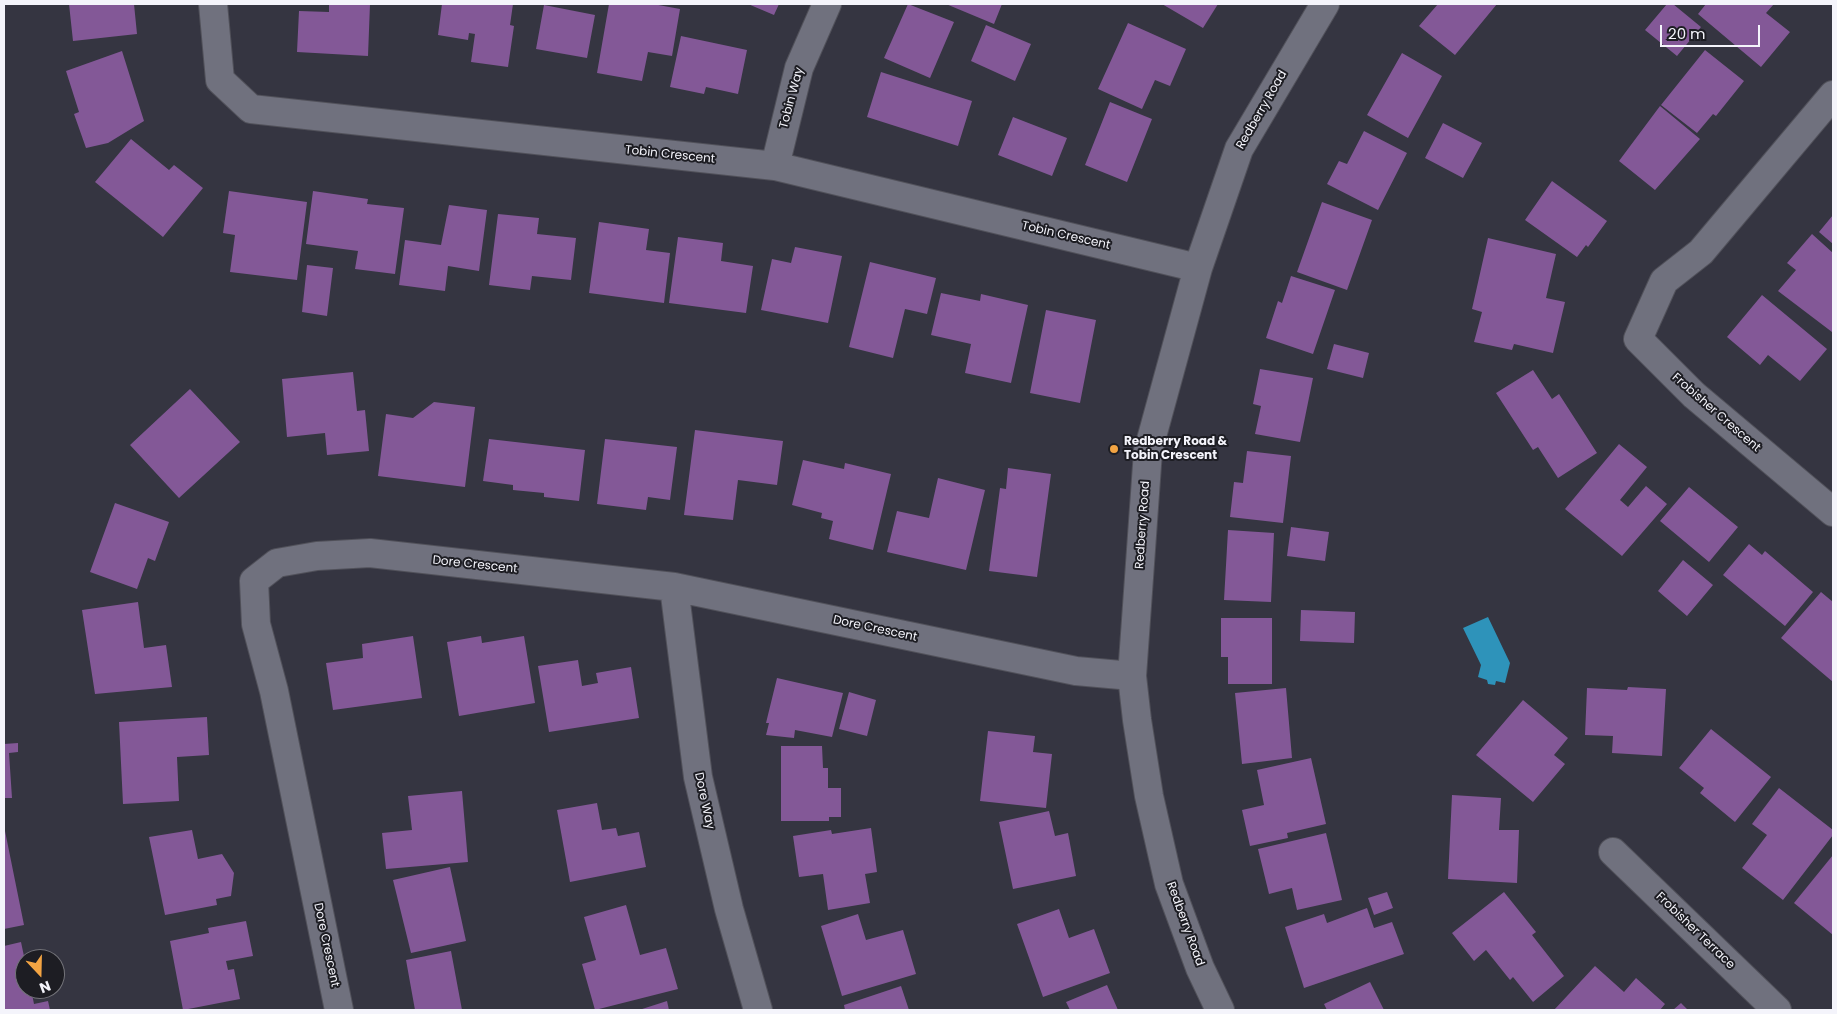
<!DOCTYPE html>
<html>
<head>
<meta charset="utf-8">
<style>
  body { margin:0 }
  #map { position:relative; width:1837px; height:1014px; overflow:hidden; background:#353541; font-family:Poppins,sans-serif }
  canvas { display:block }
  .frame { position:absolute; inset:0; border:5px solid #f4f4fb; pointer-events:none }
  .north { position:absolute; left:15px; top:949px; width:50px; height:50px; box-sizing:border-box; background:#1d1d23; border:1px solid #737379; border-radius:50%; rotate:159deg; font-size:14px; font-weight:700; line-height:20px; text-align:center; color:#f4f4fb }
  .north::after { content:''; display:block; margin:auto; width:18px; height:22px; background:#f3a443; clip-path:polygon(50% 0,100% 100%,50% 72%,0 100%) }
  .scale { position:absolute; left:1660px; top:25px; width:100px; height:22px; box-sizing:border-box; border:2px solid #f4f4fb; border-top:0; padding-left:6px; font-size:15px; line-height:18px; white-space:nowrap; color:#f4f4fb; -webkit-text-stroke:4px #1d1d23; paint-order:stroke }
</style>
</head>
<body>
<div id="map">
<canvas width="1837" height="1014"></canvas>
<div class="frame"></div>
<div class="north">N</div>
<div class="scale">20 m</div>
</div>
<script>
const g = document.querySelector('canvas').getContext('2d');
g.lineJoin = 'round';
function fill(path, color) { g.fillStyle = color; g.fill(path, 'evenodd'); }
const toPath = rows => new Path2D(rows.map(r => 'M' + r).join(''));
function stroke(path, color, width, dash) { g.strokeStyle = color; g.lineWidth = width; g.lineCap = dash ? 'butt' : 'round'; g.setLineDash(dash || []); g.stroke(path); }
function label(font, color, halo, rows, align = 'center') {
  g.font = font + ' Poppins,sans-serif'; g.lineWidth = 4; g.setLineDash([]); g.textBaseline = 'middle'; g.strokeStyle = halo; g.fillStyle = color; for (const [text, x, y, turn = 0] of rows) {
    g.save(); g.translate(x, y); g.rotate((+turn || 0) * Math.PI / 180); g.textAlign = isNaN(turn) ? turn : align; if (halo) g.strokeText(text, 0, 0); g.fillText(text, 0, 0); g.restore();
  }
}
const water = toPath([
  [1488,617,1510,663,1505,683,1496,681,1495,685,1488,684,1487,680,1478,677,1481,665,1463,628]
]);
const building = toPath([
  [69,4,134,4,137,34,73,41],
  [329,4,370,4,368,56,297,52,299,11,329,12],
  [442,4,513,4,510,25,514,26,508,67,471,62,475,34,469,33,468,40,438,35],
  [609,4,653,4,680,9,672,56,648,52,642,81,597,73],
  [748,4,779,4,774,15],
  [908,4,954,22,930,78,884,58],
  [946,4,1002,4,994,24],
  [1162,4,1218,4,1203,28],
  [1438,4,1497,4,1455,55,1419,26],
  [1667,4,1673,4,1701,27,1677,56,1645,30],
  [1706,4,1774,4,1766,13,1790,32,1761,67,1698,14],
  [544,5,595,15,587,58,536,49],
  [1128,23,1186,49,1170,86,1155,80,1142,109,1098,89],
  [986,25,1031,44,1015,81,971,61],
  [681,36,747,50,738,94,706,87,704,94,670,87],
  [1705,50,1744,81,1716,116,1713,114,1697,133,1661,105],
  [122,51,144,121,108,143,86,148,74,114,79,112,66,71],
  [1402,53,1442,76,1408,138,1367,115],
  [881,72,972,101,958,146,867,117],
  [1110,102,1152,119,1127,182,1085,165],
  [1660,106,1700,139,1655,190,1619,161],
  [1013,117,1067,138,1052,176,998,155],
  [1443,123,1482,143,1463,178,1425,158],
  [1364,131,1407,153,1378,210,1327,184,1339,161,1347,164],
  [131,139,169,170,174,165,203,188,163,237,95,182],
  [1552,181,1607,221,1588,247,1586,245,1577,257,1525,220],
  [229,191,307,202,297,280,230,272,235,235,223,233],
  [313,191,368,199,367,204,404,208,395,274,355,269,358,251,306,244],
  [1322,202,1372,220,1347,290,1297,272],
  [449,205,487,210,479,271,448,266,445,291,399,285,405,240,441,245],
  [498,214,539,218,537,234,576,238,571,280,532,276,530,290,489,285],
  [1833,215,1833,244,1819,232],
  [599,222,649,229,646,250,670,253,664,303,589,293],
  [1812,234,1833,253,1832,332,1778,291,1796,270,1787,263],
  [678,237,723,243,721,261,753,266,746,313,669,303],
  [1488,238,1556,254,1546,298,1565,302,1553,353,1514,344,1512,350,1474,342,1482,312,1472,309],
  [795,247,842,256,828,323,761,310,772,259,791,263],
  [870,262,936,278,927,314,905,309,893,358,849,347],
  [307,265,333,268,327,316,302,312],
  [1291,276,1335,290,1313,354,1266,338,1278,301,1282,303],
  [941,293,980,301,981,294,1028,305,1011,383,965,373,971,344,931,335],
  [1762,295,1827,349,1800,381,1768,355,1760,365,1727,337],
  [1046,310,1096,320,1080,403,1030,393],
  [1334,344,1369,353,1363,378,1327,369],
  [1260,369,1313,378,1300,442,1255,434,1261,406,1253,404],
  [1533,370,1552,399,1559,394,1597,453,1558,478,1538,447,1533,450,1496,393],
  [353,372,357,411,365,410,369,451,327,455,325,433,287,437,282,379],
  [190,389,240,442,179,498,130,445],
  [434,402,475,407,465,487,378,476,386,414,413,418],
  [695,430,783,441,777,485,738,480,733,520,684,515],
  [489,439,585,450,579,501,544,497,544,493,513,490,513,485,483,481],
  [605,439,677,447,670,500,648,497,646,510,597,504],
  [1619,444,1647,467,1620,500,1628,507,1646,486,1667,504,1622,556,1565,509],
  [1247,451,1291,456,1283,523,1230,517,1234,482,1243,483],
  [803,460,844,469,845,463,891,474,873,550,829,539,833,521,821,518,822,513,792,505],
  [1008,468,1051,474,1037,577,989,571,1000,488,1006,489],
  [938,478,985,490,966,570,887,552,897,511,929,518],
  [1689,487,1738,527,1709,562,1660,521],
  [115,503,169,522,155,561,148,558,137,589,90,572],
  [1291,527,1329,532,1325,561,1287,556],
  [1228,530,1274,533,1271,602,1224,600],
  [1749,544,1762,555,1765,551,1813,592,1785,626,1723,575],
  [1683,560,1713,585,1687,616,1658,591],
  [1821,592,1833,602,1833,682,1781,638],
  [138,602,144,648,166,645,172,687,95,694,82,610],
  [1301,610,1355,612,1354,643,1300,641],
  [1221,618,1272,618,1272,684,1228,684,1228,657,1221,657],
  [413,636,422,698,333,710,326,663,363,658,362,644],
  [481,636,482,643,524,636,535,703,459,716,447,642],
  [578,660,582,686,598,683,596,673,631,667,639,718,549,732,538,666],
  [777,678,843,693,832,737,795,730,794,738,766,735,769,723,766,723],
  [1628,687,1666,689,1662,756,1612,753,1613,736,1585,735,1587,688,1627,690],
  [1286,688,1292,758,1242,764,1235,693],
  [849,692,876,700,867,736,839,729],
  [1523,700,1568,738,1554,755,1565,764,1533,802,1476,755],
  [207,717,209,755,177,757,179,801,123,804,119,722],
  [1711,729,1771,777,1735,822,1700,793,1704,788,1679,768],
  [988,731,1035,736,1033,752,1052,754,1046,808,980,801],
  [18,743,18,752,9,753,12,798,4,798,4,744],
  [781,746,822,746,823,768,828,768,828,788,841,788,841,817,829,817,829,821,781,821],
  [1311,758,1326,824,1287,833,1288,838,1250,846,1242,810,1264,805,1257,770],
  [1779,788,1833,830,1833,835,1783,900,1742,868,1767,835,1752,824],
  [462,791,468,862,386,869,382,833,412,830,408,796],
  [1452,795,1501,798,1499,830,1519,830,1517,883,1448,879],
  [597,803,602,830,616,828,618,836,639,832,646,867,570,882,557,810],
  [1049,811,1055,836,1068,833,1076,876,1013,889,999,822],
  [4,826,24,925,4,929],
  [871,828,877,872,865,874,870,903,828,910,823,874,799,877,793,836,831,830,832,834],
  [192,830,198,859,222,854,234,873,231,896,216,899,217,905,165,915,149,837],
  [1326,833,1342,900,1297,910,1292,888,1269,894,1258,849],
  [1833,855,1833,935,1794,903],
  [450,867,466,941,411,953,393,880],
  [1387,892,1393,908,1374,915,1368,898],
  [1504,892,1536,932,1532,935,1564,976,1533,1002,1513,977,1510,980,1486,950,1474,961,1452,933],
  [626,905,640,955,666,948,678,989,595,1010,582,964,596,960,584,917],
  [1367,908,1374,928,1392,922,1404,954,1304,988,1285,927,1324,914,1327,923],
  [1059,909,1069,938,1094,929,1110,973,1043,997,1017,924],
  [858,914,866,940,903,930,916,974,842,996,821,926],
  [246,921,253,956,226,961,228,970,234,969,240,999,183,1010,170,941,209,933,208,928],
  [21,942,25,961,25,989,31,989,34,1004,48,1001,50,1010,4,1010,4,946],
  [451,951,462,1010,415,1010,406,960],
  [1595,966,1624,992,1636,978,1665,1004,1660,1010,1554,1010],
  [1370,982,1384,1010,1327,1010,1324,1004],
  [1107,985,1118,1010,1070,1010,1066,1002],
  [901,986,909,1010,845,1010,844,1005],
  [667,1001,669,1010,639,1010],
  [1681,1003,1688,1010,1673,1010]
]);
const minor = toPath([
  [213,4,220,80,251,109,775,166,1198,268],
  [1833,95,1701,252,1664,281,1638,339,1694,395,1833,512],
  [775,166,799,68,827,4],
  [674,587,698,777,729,909,758,1010],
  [1613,852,1777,1010],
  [339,1010,274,691,256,624,254,581,277,563,317,556,370,553,674,587,1076,671,1132,676],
  [1220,1010,1200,968,1169,884,1149,796,1137,720,1132,676,1148,451,1198,268,1239,149,1325,4]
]);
const markers = [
  [1114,449,5,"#f3a443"]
];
const streetNames = [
  ["Tobin Way",792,98,-75],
  ["Redberry Road",1262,110,-60],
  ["Tobin Crescent",670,155,6],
  ["Tobin Crescent",1066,236,13],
  ["Frobisher Crescent",1716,413,41],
  ["Redberry Road",1143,525,-86],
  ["Dore Crescent",475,565,6],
  ["Dore Crescent",875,629,12],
  ["Dore Way",704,801,78],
  ["Redberry Road",1185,924,70],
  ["Frobisher Terrace",1695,931,44],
  ["Dore Crescent",326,945,78]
];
const poiNames = [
  ["Redberry Road &",1124,442],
  ["Tobin Crescent",1124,456]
];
fill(water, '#2e93ba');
fill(building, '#835897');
stroke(minor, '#51515a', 30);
stroke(minor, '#70717e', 28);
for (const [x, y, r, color] of markers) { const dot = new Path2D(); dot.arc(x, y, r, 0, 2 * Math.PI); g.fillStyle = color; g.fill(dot); stroke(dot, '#1d1d23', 2); }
label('12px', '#f4f4fb', '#1d1d23', streetNames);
label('bold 12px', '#f4f4fb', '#1d1d23', poiNames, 'left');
</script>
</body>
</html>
